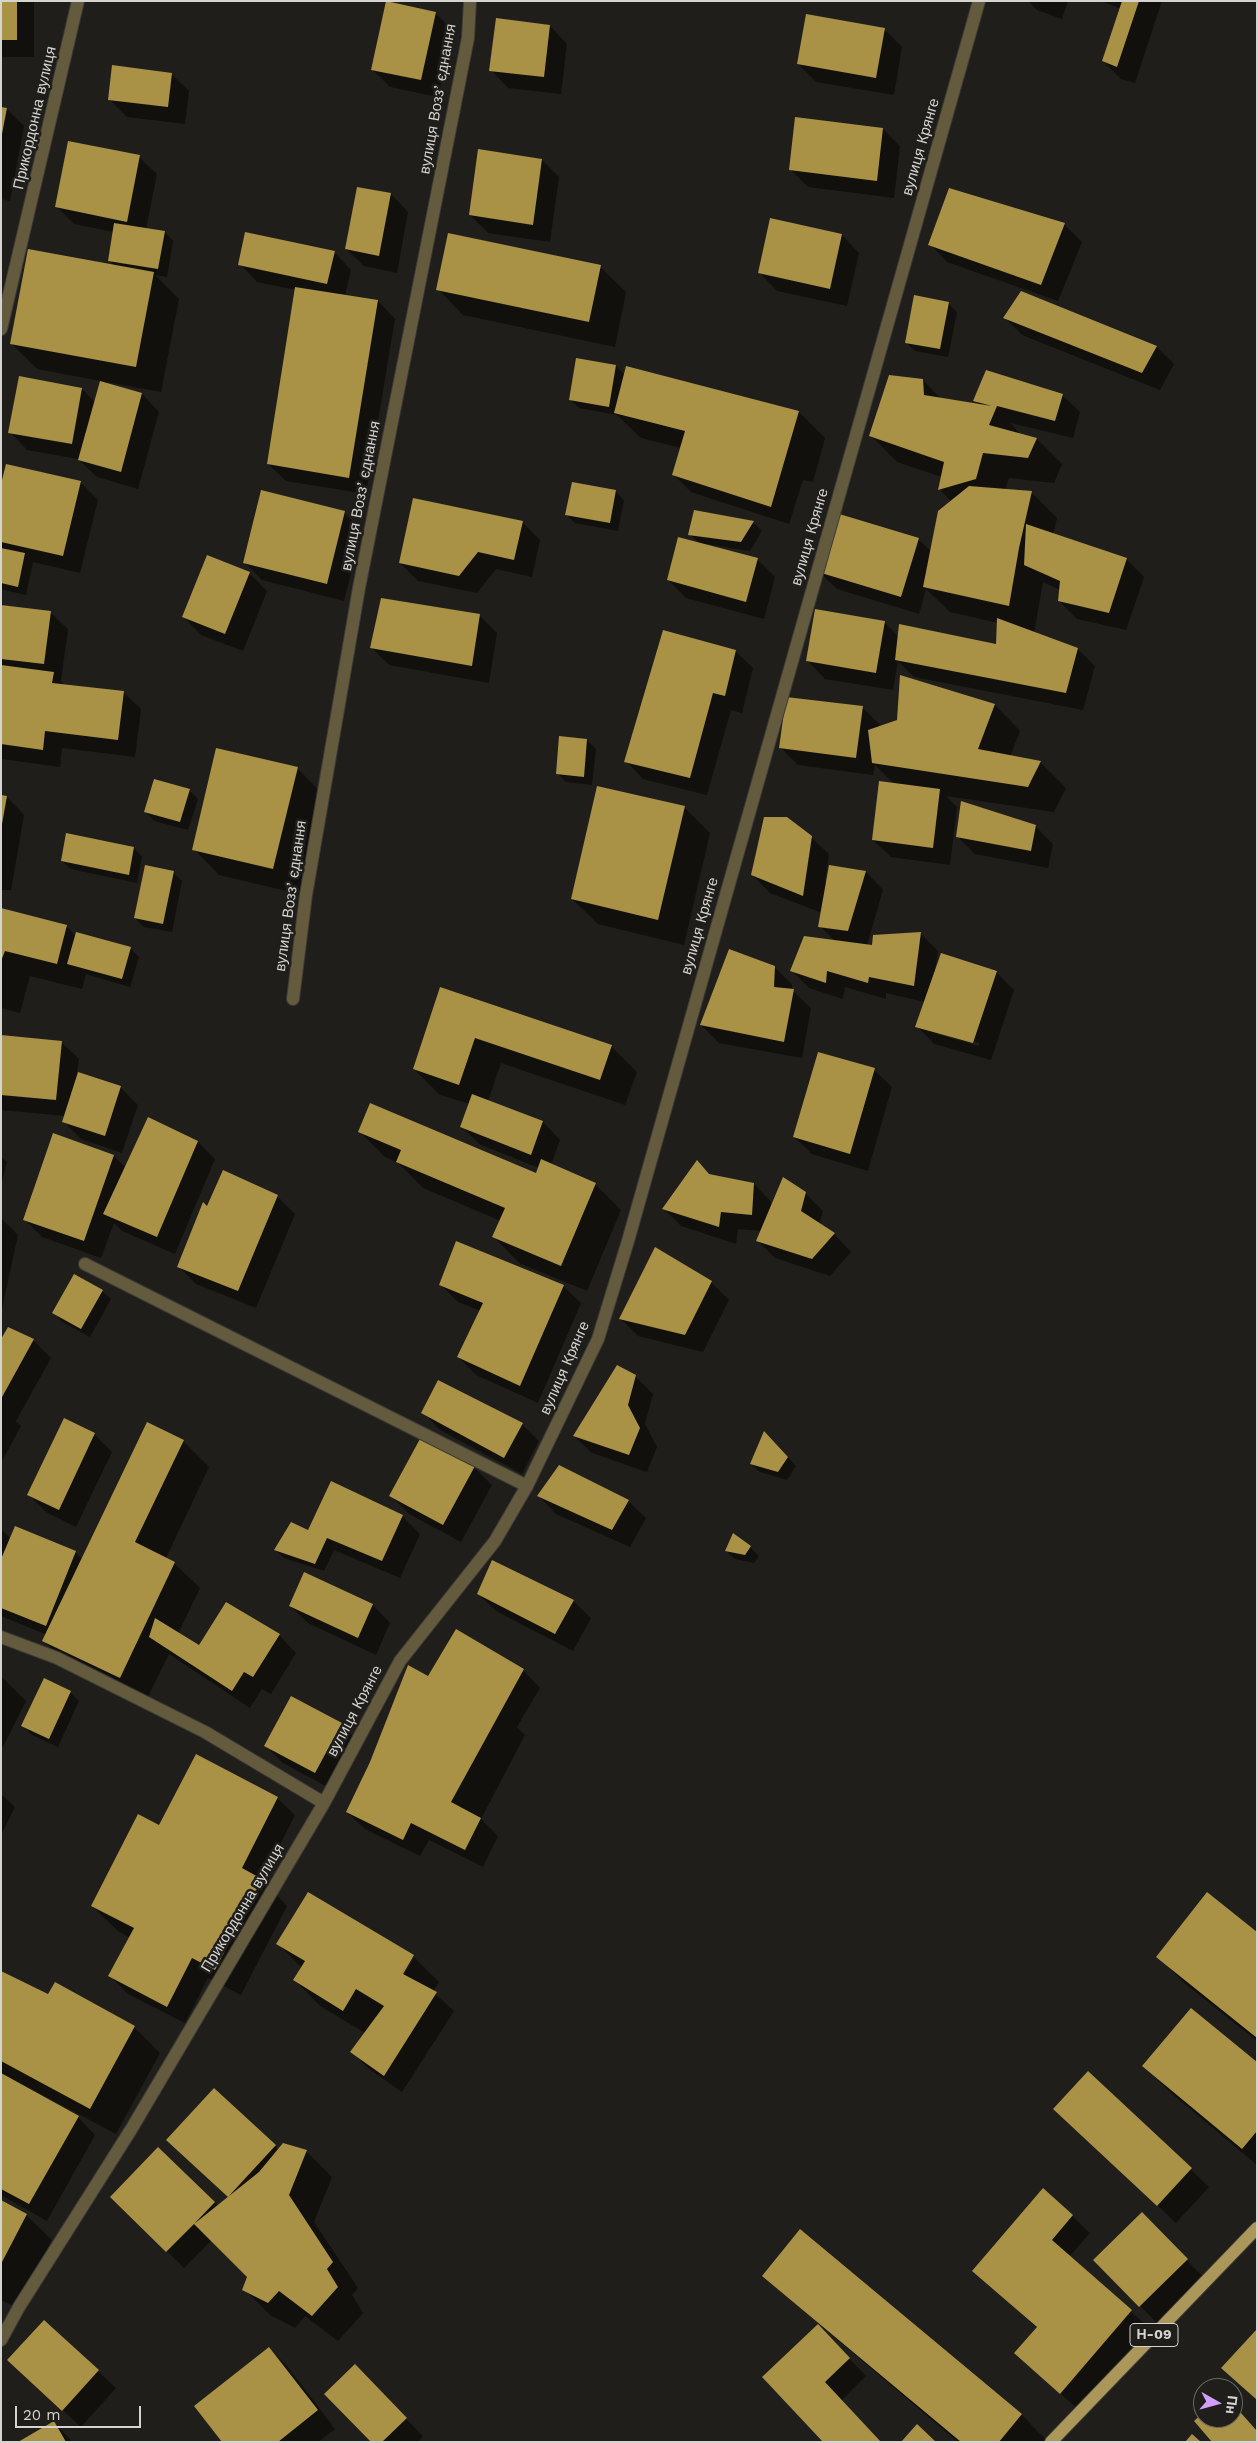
<!DOCTYPE html>
<html>
<head>
<meta charset="utf-8">
<style>
  body { margin:0 }
  #map { position:relative; width:1258px; height:2443px; overflow:hidden; background:#201e1a; font-family:"Work Sans",sans-serif }
  canvas { display:block }
  .frame { position:absolute; inset:0; border:2px solid #d5d4d1; pointer-events:none }
  .north { position:absolute; left:1193px; top:2378px; width:50px; height:50px; box-sizing:border-box; background:#201e1a; border:1px solid #686763; border-radius:50%; rotate:97deg; font-size:14px; font-weight:700; line-height:20px; text-align:center; color:#d5d4d1 }
  .north::after { content:''; display:block; margin:auto; width:18px; height:22px; background:#d19dfe; clip-path:polygon(50% 0,100% 100%,50% 72%,0 100%) }
  .scale { position:absolute; left:15px; top:2406px; width:126px; height:22px; box-sizing:border-box; border:2px solid #d5d4d1; border-top:0; padding-left:6px; font-size:15px; line-height:18px; white-space:nowrap; color:#d5d4d1; -webkit-text-stroke:4px #201e1a; paint-order:stroke }
</style>
</head>
<body>
<div id="map">
<canvas width="1258" height="2443"></canvas>
<div class="frame"></div>
<div class="north">Пн</div>
<div class="scale">20 m</div>
</div>
<script>
const g = document.querySelector('canvas').getContext('2d');
g.lineJoin = 'round';
function fill(path, color) { g.fillStyle = color; g.fill(path, 'evenodd'); }
const toPath = rows => new Path2D(rows.map(r => 'M' + r).join(''));
function stroke(path, color, width, dash) { g.strokeStyle = color; g.lineWidth = width; g.lineCap = dash ? 'butt' : 'round'; g.setLineDash(dash || []); g.stroke(path); }
function label(font, color, halo, rows, align = 'center') {
  g.font = font + ' "Work Sans",sans-serif'; g.lineWidth = 5; g.setLineDash([]); g.textBaseline = 'middle'; g.strokeStyle = halo; g.fillStyle = color; for (const [text, x, y, turn = 0] of rows) {
    g.save(); g.translate(x, y); g.rotate((+turn || 0) * Math.PI / 180); g.textAlign = isNaN(turn) ? turn : align; if (halo) g.strokeText(text, 0, 0); g.fillText(text, 0, 0); g.restore();
  }
}
const shadow = toPath([
  [1,1,34,1,34,57,1,57],
  [1028,1,1068,1,1062,19,1037,10],
  [1101,1,1162,1,1135,83,1121,79,1103,61,1121,9],
  [435,13,453,30,438,97,390,87,372,69],
  [550,26,567,44,561,94,508,88,491,70],
  [884,29,902,47,894,95,816,82,798,64],
  [171,74,189,91,185,124,127,117,110,100],
  [1,108,7,109,24,126,10,201,1,199],
  [883,129,900,146,894,198,808,187,790,169],
  [139,157,157,174,146,229,165,232,173,241,167,277,155,275,179,299,161,392,106,382,106,384,142,394,159,412,138,489,97,477,78,459,27,450,10,432,82,389,95,402,101,381,37,369,12,344,116,267,109,260,114,232,74,224,57,207],
  [542,160,559,177,550,242,488,233,470,215],
  [950,189,1064,224,1082,242,1058,301,947,262,930,244],
  [391,194,408,212,397,273,364,266,346,249],
  [771,220,842,235,859,253,847,306,777,291,760,273],
  [334,252,351,270,345,296,378,301,395,319,366,494,286,481,268,464,296,290,257,282,240,264],
  [600,267,626,292,615,347,463,315,438,289],
  [948,303,957,312,948,357,915,351,906,342],
  [1005,318,1157,347,1174,364,1160,390,1022,335],
  [616,366,625,375,627,368,799,412,825,438,813,482,803,480,789,524,691,492,673,474,681,448,641,438,617,415,579,408,570,399],
  [923,380,941,399,979,405,975,400,1062,395,1080,412,1073,438,1011,423,1021,435,1037,439,1062,464,1054,483,1009,478,1005,490,1032,493,1057,518,1053,535,1126,559,1144,577,1126,630,1077,619,1059,601,1060,590,1043,582,1034,633,1078,649,1095,666,1083,710,914,677,898,661,893,690,825,679,808,661,884,622,899,637,997,646,998,623,950,612,926,589,919,614,837,589,819,572,918,539,931,551,951,501,939,489,942,477,897,462,871,436],
  [7,465,81,483,98,500,80,573,33,562,26,595,1,589,1,490],
  [615,491,624,500,618,531,575,523,567,515],
  [695,512,753,522,762,531,750,551,705,544,705,546,757,559,775,577,764,619,686,598,668,580,700,544,690,534],
  [344,513,362,530,344,601,262,580,244,562],
  [522,522,540,540,532,577,496,569,477,593,418,581,400,563],
  [249,573,267,591,243,651,201,635,184,617],
  [1,606,50,612,68,629,61,681,65,686,123,692,141,709,135,757,62,748,60,767,1,759],
  [479,615,497,633,489,683,389,665,372,648],
  [735,651,753,668,742,713,731,710,707,795,643,779,626,761],
  [901,677,995,705,1020,731,1010,757,1040,762,1066,788,1054,812,946,796,957,807,950,865,891,857,873,840,894,784,875,765,873,775,798,765,781,748,862,707,880,725,879,727,898,721],
  [587,740,596,749,592,785,566,782,557,773],
  [297,768,323,794,299,894,219,875,194,849],
  [189,790,198,799,188,830,154,821,146,812],
  [1,796,7,797,24,815,11,890,1,890],
  [684,807,710,833,684,945,598,924,572,899],
  [1035,826,1053,844,1048,868,975,854,958,837],
  [811,837,829,854,825,881,827,882,830,867,866,872,883,890,867,945,873,946,920,933,938,951,935,971,996,972,1014,990,991,1060,934,1044,917,1026,925,1002,886,993,886,999,845,987,843,999,809,988,791,970,835,941,820,926,822,913,770,893,752,875],
  [937,1031,979,1043,979,1046,937,1034],
  [134,848,142,857,137,883,71,869,62,861],
  [173,872,182,881,172,932,144,927,135,918],
  [1,909,66,926,76,936,130,948,139,957,130,987,86,974,82,989,30,976,20,1013,1,1008],
  [774,967,792,984,792,990,811,1008,802,1058,719,1043,701,1025],
  [441,989,611,1046,637,1072,625,1105,501,1063,488,1101,543,1122,560,1140,551,1165,595,1184,621,1210,587,1291,519,1263,494,1237,501,1221,423,1188,398,1163,385,1157,359,1131,536,1175,539,1168,479,1144,461,1126,470,1104,440,1095,414,1069],
  [1,1036,61,1042,79,1059,77,1073,120,1087,138,1105,122,1153,81,1139,64,1122,65,1116,1,1110],
  [874,1070,892,1087,868,1171,812,1154,794,1137],
  [198,1142,215,1159,175,1254,122,1231,114,1223,101,1258,42,1237,24,1219,114,1156,126,1168],
  [1,1157,7,1162,1,1185],
  [710,1175,754,1184,771,1202,771,1208,805,1193,823,1211,819,1225,834,1234,851,1252,830,1276,775,1258,758,1241,762,1231,738,1229,736,1244,681,1226,664,1209],
  [277,1196,295,1214,256,1308,196,1284,179,1267,208,1208],
  [1,1218,18,1235,1,1313],
  [711,1282,729,1300,703,1352,638,1336,621,1319],
  [440,1284,563,1286,581,1303,538,1403,476,1375,458,1357,481,1311,458,1302],
  [102,1291,111,1299,90,1337,62,1322,54,1313],
  [9,1328,33,1340,51,1358,16,1421,21,1426,1,1463,1,1342],
  [635,1376,653,1394,645,1424,657,1447,647,1472,592,1453,574,1436],
  [423,1412,522,1424,539,1441,522,1474,440,1430],
  [148,1424,183,1441,209,1467,166,1558,174,1563,200,1588,178,1634,200,1647,279,1635,296,1653,271,1694,262,1689,250,1708,169,1654,145,1703,70,1667,44,1641,47,1635,1,1616,1,1529,11,1539,15,1528,75,1552,83,1560],
  [94,1434,112,1452,76,1527,46,1512,29,1495],
  [773,1441,796,1466,787,1480,760,1472,751,1464],
  [474,1467,492,1485,461,1542,409,1514,391,1496],
  [539,1496,628,1501,646,1518,630,1547,556,1514],
  [402,1516,420,1534,400,1578,334,1550,324,1571,284,1558,275,1550,309,1531],
  [750,1547,759,1556,754,1563,735,1559,726,1551],
  [304,1574,373,1605,390,1623,376,1655,308,1623,290,1606],
  [478,1594,573,1601,591,1618,573,1651,496,1611],
  [408,1667,429,1677,523,1670,540,1688,517,1727,525,1735,481,1819,498,1836,483,1867,429,1840,420,1856,365,1829,347,1812,372,1762],
  [1,1676,26,1701,3,1747,1,1746],
  [70,1692,79,1701,58,1747,32,1735,23,1726],
  [341,1724,359,1742,333,1790,283,1763,265,1745],
  [1,1794,15,1807,1,1835],
  [277,1798,295,1815,262,1880,287,1906,241,1995,208,1978,185,2023,128,1994,110,1976,130,1938,118,1931,92,1906,164,1829],
  [1257,1934,1257,2041,1183,1982,1158,1956],
  [278,1944,413,1956,439,1982,433,1992,454,2011,402,2092,369,2069,351,2051,365,2033,320,2006,295,1980,302,1968],
  [411,1957,414,1958,404,1975,401,1975],
  [1,1973,49,1995,134,2027,160,2053,116,2134,1,2073],
  [1257,2064,1257,2165,1170,2092,1144,2066],
  [1088,2073,1209,2187,1176,2223,1072,2126],
  [1,2076,78,2117,95,2135,47,2221,1,2195],
  [214,2090,279,2150,306,2151,332,2177,314,2222,358,2288,352,2295,363,2313,338,2341,305,2316,295,2328,270,2315,244,2289,249,2277,212,2240,184,2268,112,2197,158,2148,218,2206,229,2197],
  [1,2202,26,2215,52,2240,17,2308,1,2300],
  [1072,2216,1090,2233,1069,2257,1149,2328,1079,2410,1015,2353,1037,2328,974,2270],
  [1160,2232,1204,2278,1157,2323,1095,2260],
  [764,2276,863,2282,1022,2415,1047,2441,958,2442,820,2325,818,2326,866,2376,842,2400,763,2377,819,2324],
  [1257,2331,1257,2401,1223,2368],
  [269,2348,287,2366,335,2429,318,2442,223,2442],
  [354,2366,423,2436,418,2442,372,2442],
  [98,2371,116,2388,81,2427,27,2377],
  [54,2422,72,2442,20,2442]
]);
const building = toPath([
  [1,1,17,1,17,40,1,40],
  [386,1,436,12,421,80,371,70],
  [1122,1,1139,1,1117,67,1102,61],
  [806,14,885,28,876,78,797,64],
  [496,18,550,25,544,77,489,71],
  [112,65,172,73,168,107,108,100],
  [1,107,7,108,2,134,1,133],
  [795,117,883,128,877,181,789,170],
  [68,141,140,155,127,222,55,207],
  [478,149,542,159,533,225,469,215],
  [357,187,391,193,379,256,345,249],
  [949,188,1065,223,1041,285,928,245],
  [770,218,842,234,830,289,758,273],
  [114,223,165,231,158,269,108,261],
  [245,232,335,251,327,284,238,265],
  [448,233,601,265,589,322,436,290],
  [28,249,154,272,136,367,10,344],
  [295,287,378,300,349,478,267,464],
  [1021,291,1157,346,1142,373,1003,318],
  [914,295,949,302,940,349,905,343],
  [576,358,616,365,609,407,569,400],
  [626,366,799,411,771,507,672,475,685,431,614,413],
  [986,370,1063,394,1055,421,997,406,989,425,1037,438,1028,458,983,453,976,479,938,490,944,462,869,436,889,375,923,379,924,395,992,406,973,401],
  [19,376,82,388,72,444,8,433],
  [100,381,142,393,121,472,78,460],
  [6,464,81,481,63,556,1,542,1,484],
  [572,482,616,490,610,523,565,515],
  [969,486,1032,491,1019,548,1009,606,923,587,938,511],
  [261,490,345,511,327,584,243,563],
  [413,498,523,521,514,560,478,552,459,576,399,563],
  [694,510,754,521,741,542,688,535],
  [836,513,919,538,901,597,818,572],
  [1026,524,1127,558,1109,613,1058,601,1060,581,1024,565],
  [678,537,758,558,746,602,667,580],
  [1,548,25,553,18,587,1,583],
  [207,555,250,572,225,634,182,617],
  [381,598,480,614,472,666,370,648],
  [1,605,51,611,44,664,1,659],
  [815,609,885,621,876,673,806,661],
  [997,618,1078,648,1066,693,895,660,899,624,996,644],
  [663,630,736,650,725,696,713,693,690,778,624,762],
  [1,665,54,672,52,683,124,691,118,740,45,731,43,750,1,744],
  [900,675,995,704,978,749,1041,761,1028,787,872,763,868,730,897,720],
  [786,697,863,706,856,758,779,748],
  [559,736,587,739,584,777,556,774],
  [216,748,298,767,273,869,192,850],
  [154,779,190,789,180,822,144,812],
  [879,781,940,789,933,848,872,840],
  [597,786,685,806,658,920,571,899],
  [1,795,7,796,2,824,1,824],
  [961,801,1036,825,1031,851,956,837],
  [764,817,787,817,812,836,803,896,751,875],
  [66,833,134,847,129,875,61,861],
  [145,865,174,871,163,924,134,918],
  [829,865,866,871,848,931,818,927],
  [1,908,67,925,57,964,5,951,1,961],
  [76,932,131,947,122,979,67,964],
  [921,932,914,986,869,977,868,983,827,971,826,983,790,971,804,936,872,945,873,935],
  [729,949,775,966,774,987,794,989,784,1042,700,1025],
  [941,953,997,971,973,1043,915,1027],
  [440,987,612,1045,600,1080,475,1038,459,1085,413,1069],
  [1,1035,62,1041,56,1100,1,1095],
  [818,1052,875,1068,850,1154,793,1137],
  [78,1072,121,1086,105,1136,62,1122],
  [472,1094,543,1121,531,1155,460,1127],
  [370,1103,536,1173,541,1159,596,1183,561,1266,492,1237,505,1208,396,1162,401,1150,358,1132],
  [148,1117,198,1141,157,1237,103,1214],
  [53,1133,114,1155,84,1241,23,1220],
  [697,1160,709,1174,754,1183,752,1215,721,1212,719,1227,662,1209],
  [223,1170,278,1195,238,1291,177,1267,203,1202,207,1206],
  [783,1177,806,1192,801,1211,835,1233,812,1259,756,1241],
  [456,1241,564,1285,520,1386,457,1357,483,1303,439,1285],
  [655,1247,712,1281,685,1335,619,1319],
  [74,1274,103,1290,81,1329,52,1313],
  [8,1327,34,1339,1,1399,1,1339],
  [617,1365,636,1375,628,1405,640,1428,629,1455,573,1436],
  [438,1380,523,1423,504,1458,421,1413],
  [64,1418,95,1433,59,1510,27,1495],
  [147,1422,184,1440,135,1542,175,1562,120,1678,42,1641],
  [764,1431,788,1457,778,1472,750,1464],
  [421,1437,475,1466,443,1525,389,1496],
  [559,1465,629,1500,612,1530,537,1496],
  [331,1481,403,1515,382,1561,327,1538,315,1564,274,1550,291,1522,308,1530],
  [15,1526,76,1551,46,1626,1,1608,1,1559],
  [733,1533,751,1546,745,1555,725,1551],
  [492,1560,574,1600,555,1634,477,1594],
  [304,1572,373,1604,358,1638,289,1606],
  [226,1602,280,1634,253,1677,244,1672,232,1691,149,1637,155,1618,199,1645],
  [456,1629,524,1669,451,1802,481,1818,465,1850,411,1823,403,1840,346,1812,370,1762,408,1665,428,1676],
  [44,1678,71,1691,49,1739,21,1726],
  [291,1696,342,1723,315,1773,264,1746],
  [196,1754,278,1797,242,1868,262,1879,215,1970,192,1958,167,2007,108,1976,134,1928,91,1906,138,1814,159,1825],
  [308,1892,414,1955,403,1974,437,1992,384,2076,350,2052,384,2006,356,1989,343,2011,293,1980,305,1961,276,1944],
  [1207,1892,1257,1932,1257,2038,1156,1957],
  [1,1971,48,1994,55,1982,135,2026,90,2109,1,2061],
  [1191,2008,1257,2062,1257,2131,1242,2149,1142,2066],
  [1088,2071,1192,2168,1157,2206,1053,2109],
  [1,2073,79,2116,29,2204,1,2189],
  [214,2088,276,2145,228,2197,166,2140],
  [283,2143,307,2150,289,2195,333,2262,327,2269,338,2287,312,2316,279,2291,268,2303,242,2290,247,2277,194,2224,166,2252,110,2197,158,2147,215,2202,194,2224,259,2172],
  [1043,2188,1073,2215,1052,2240,1132,2310,1060,2394,1014,2353,1037,2327,972,2271],
  [1,2200,27,2214,1,2264],
  [1142,2212,1188,2259,1139,2307,1093,2260],
  [800,2229,1022,2414,999,2442,961,2442,762,2276],
  [44,2320,99,2370,62,2411,7,2360],
  [818,2324,850,2358,825,2382,881,2442,823,2442,762,2377],
  [1257,2329,1257,2400,1221,2368],
  [269,2347,318,2410,278,2442,222,2442,194,2406],
  [355,2364,407,2418,382,2442,371,2442,324,2394],
  [1233,2404,1257,2431,1257,2442,1212,2442,1194,2421,1203,2413,1203,2418,1233,2418],
  [54,2421,66,2442,18,2442],
  [917,2424,936,2442,901,2442],
  [1192,2434,1201,2442,1185,2442]
]);
const lane = toPath([
  [85,1264,527,1486]
]);
const street = toPath([
  [1,329,78,1],
  [293,999,306,895,359,588,468,38,470,1],
  [1,1637,57,1658,205,1732,324,1803,132,2128,19,2307,1,2340],
  [324,1803,400,1661,495,1541,527,1486,598,1339,628,1241,979,1]
]);
const primary = toPath([
  [1051,2442,1257,2228]
]);
const shields = [
  [1154,2335,48]
];
const shieldNames = [
  ["Н-09",1154,2335]
];
const streetNames = [
  ["вулиця Воззʼєднання",438,99,-80],
  ["Прикордонна вулиця",35,118,-77],
  ["вулиця Крянге",921,147,-74],
  ["вулиця Воззʼєднання",361,496,-79],
  ["вулиця Крянге",810,537,-74],
  ["вулиця Воззʼєднання",291,896,-82],
  ["вулиця Крянге",700,926,-74],
  ["вулиця Крянге",565,1368,-66],
  ["вулиця Крянге",355,1711,-62],
  ["Прикордонна вулиця",243,1908,-59]
];
fill(shadow, '#0007');
fill(building, '#a99145');
stroke(lane, '#3d3b37', 14);
stroke(street, '#3d3b37', 14);
stroke(primary, '#3d3b37', 14);
stroke(lane, '#645b3e', 12);
stroke(street, '#645b3e', 12);
stroke(primary, '#ab9759', 12);
for (const [x, y, w] of shields) { const box = new Path2D(); box.roundRect(x - w / 2, y - 11.5, w, 23, 4); g.fillStyle = '#201e1a'; g.fill(box); stroke(box, '#d5d4d1', 1); }
label('bold 14px', '#d5d4d1', null, shieldNames);
label('15px', '#d5d4d1', '#201e1a', streetNames);
</script>
</body>
</html>
